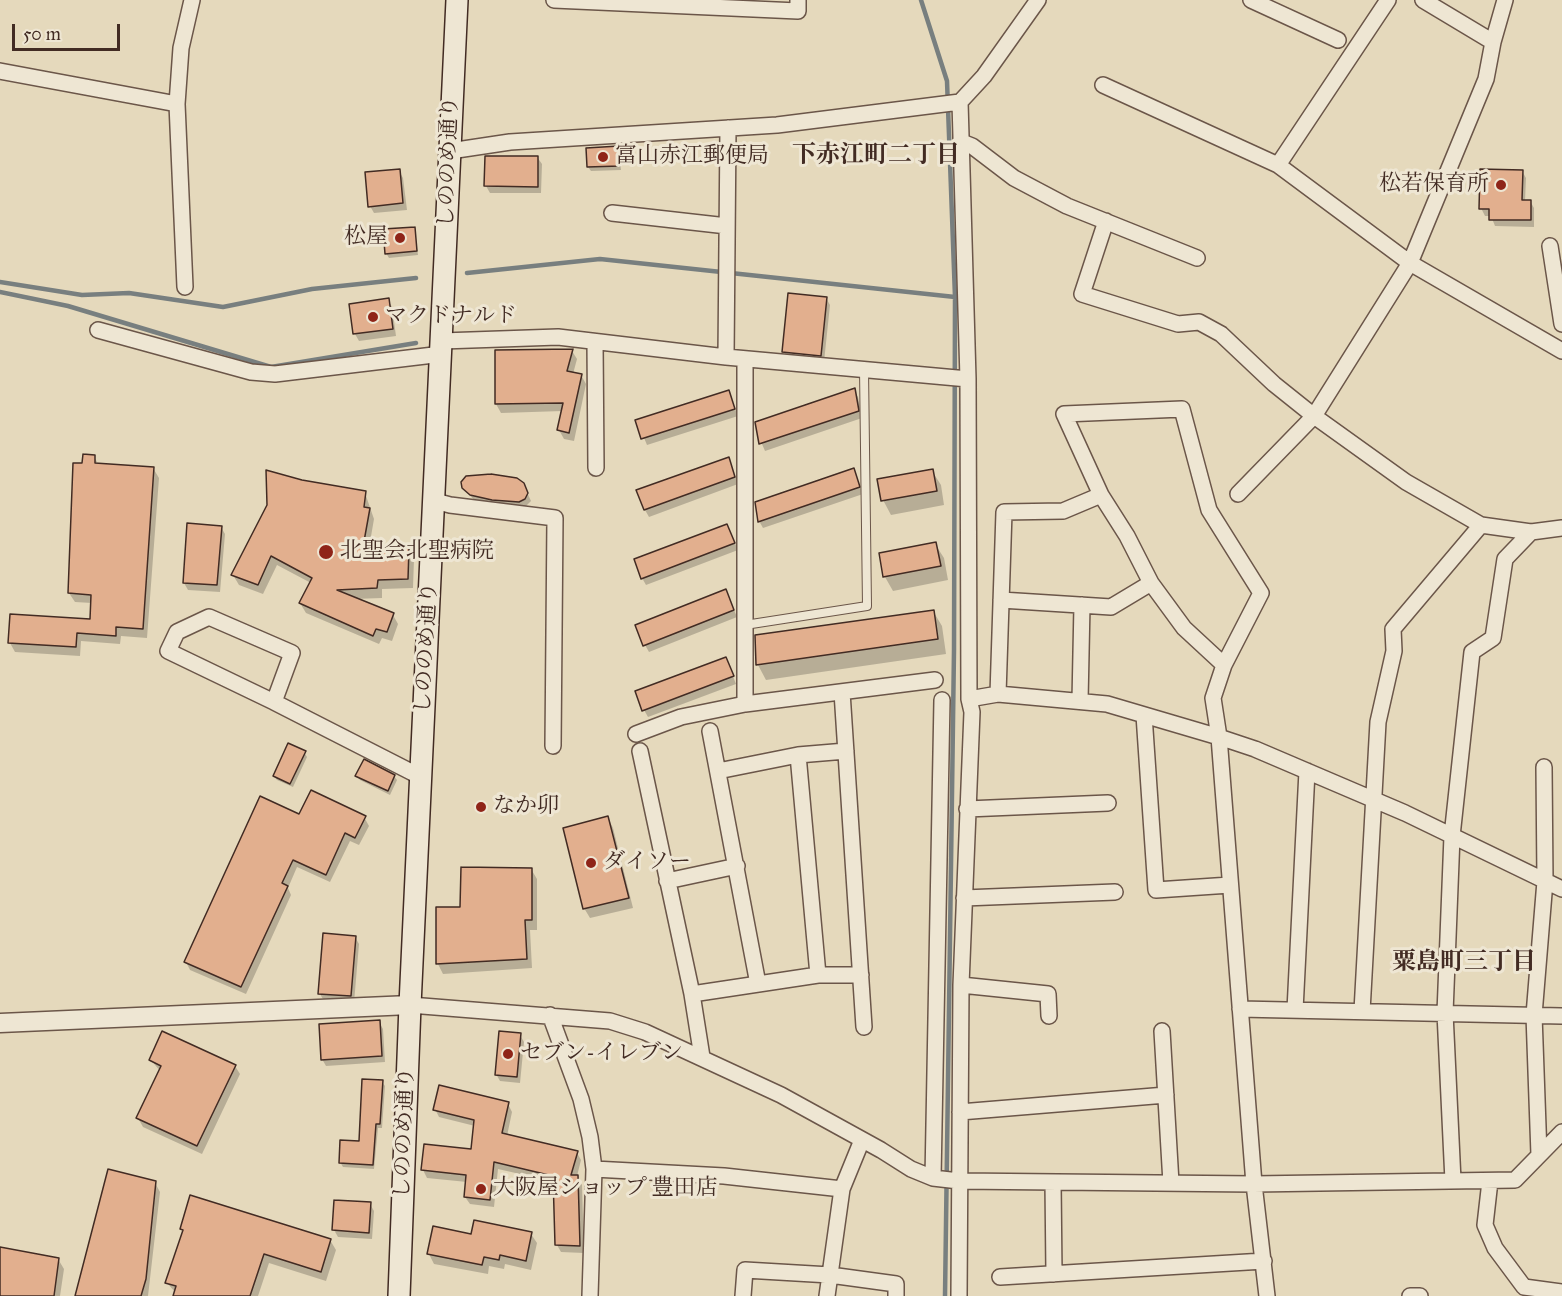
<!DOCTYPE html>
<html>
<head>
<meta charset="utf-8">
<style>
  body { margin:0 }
  #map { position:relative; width:1562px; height:1296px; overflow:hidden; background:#e5d9bc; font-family:"IM FELL Great Primer",serif }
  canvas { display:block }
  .scale { position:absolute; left:12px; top:24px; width:108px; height:27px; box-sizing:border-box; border:3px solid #422b23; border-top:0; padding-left:8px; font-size:18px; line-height:21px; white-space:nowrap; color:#422b23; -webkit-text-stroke:4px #eee6d3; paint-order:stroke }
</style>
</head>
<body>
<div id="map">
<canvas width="1562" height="1296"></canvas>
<div class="scale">50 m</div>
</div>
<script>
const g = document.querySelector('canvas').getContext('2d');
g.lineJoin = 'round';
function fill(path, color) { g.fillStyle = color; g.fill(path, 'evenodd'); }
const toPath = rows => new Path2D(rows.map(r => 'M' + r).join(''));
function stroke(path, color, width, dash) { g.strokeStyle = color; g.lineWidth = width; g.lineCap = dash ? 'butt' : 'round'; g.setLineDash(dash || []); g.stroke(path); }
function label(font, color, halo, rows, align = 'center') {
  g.font = font + ' "IM FELL Great Primer","Noto Serif JP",serif'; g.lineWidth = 6; g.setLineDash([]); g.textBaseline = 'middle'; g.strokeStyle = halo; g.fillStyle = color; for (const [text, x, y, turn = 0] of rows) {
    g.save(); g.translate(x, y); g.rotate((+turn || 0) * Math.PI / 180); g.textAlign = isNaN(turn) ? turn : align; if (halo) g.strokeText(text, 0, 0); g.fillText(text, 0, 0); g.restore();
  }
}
const shadow = toPath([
  [618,148,621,170,591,171,588,167],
  [537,157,542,164,541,193,490,193,486,186],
  [399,171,403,178,407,210,374,213,370,206],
  [1522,171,1526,178,1525,201,1530,201,1534,208,1534,227,1495,226,1491,216,1485,216,1481,208],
  [414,228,418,255,389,258,386,253],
  [826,298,830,305,824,362,788,359,784,352],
  [388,300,392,307,396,336,359,341,355,334,351,305],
  [572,351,577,359,573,374,581,375,586,384,574,441,564,439,559,430,563,411,501,413,496,404,496,352],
  [854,390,858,397,862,418,765,451,756,430,756,423],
  [728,392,738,416,647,445,637,421],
  [94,457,99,465,153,468,159,478,147,638,121,636,120,644,81,641,80,656,15,652,10,643,91,620,92,603,75,602,69,593,84,465],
  [729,459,738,484,649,517,645,510],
  [853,469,863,494,763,528,759,521],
  [932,471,941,485,944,505,891,515,883,500],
  [302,482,365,493,374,519,369,548,408,549,414,559,413,588,382,589,382,598,354,599,393,615,398,624,392,641,382,638,379,644,306,613,300,603,311,583,277,565,263,594,239,585,233,575],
  [523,484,531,501,523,509,476,502,463,488],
  [727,525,738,550,646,585,642,578],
  [221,527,225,534,220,592,188,590,184,583],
  [935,544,944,558,948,580,893,591,885,577],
  [726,591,737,617,649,652,645,645],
  [933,611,942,626,946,654,766,680,758,665,756,637],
  [729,666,736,684,648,717,644,710,637,692],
  [304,752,307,757,293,787,277,780,274,776],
  [357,776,394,776,397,780,390,795,360,780],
  [299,816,364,817,369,826,359,845,350,841,330,882,297,867,288,888,291,895,246,994,190,970,186,962],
  [608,818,613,828,633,908,590,918,584,908],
  [531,869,537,879,537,930,530,930,532,968,443,974,438,964,438,908,462,909],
  [355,937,359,944,354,1003,324,1001,320,994],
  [379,1022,383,1029,385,1062,326,1066,322,1059],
  [520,1035,524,1042,520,1083,500,1081,496,1074],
  [151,1060,235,1066,240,1074,202,1154,143,1127,138,1118,160,1071],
  [382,1082,385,1086,382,1128,378,1128,374,1169,343,1167,340,1162,360,1143],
  [508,1104,512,1112,507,1136,577,1153,581,1160,577,1176,582,1185,584,1253,561,1252,557,1245,555,1182,498,1169,494,1207,470,1204,465,1197,467,1182,427,1178,423,1170,473,1151,475,1126,439,1117,435,1109],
  [155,1183,160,1192,148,1296,76,1296],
  [370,1204,374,1211,372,1239,338,1237,334,1230],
  [182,1229,330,1240,336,1250,326,1281,269,1263,258,1296,175,1296,176,1293,167,1283,184,1232],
  [531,1234,537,1243,531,1270,505,1264,504,1269,489,1266,488,1274,434,1264,429,1254,472,1236],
  [0,1249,58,1259,64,1269,60,1296,0,1296]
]);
const stream = toPath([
  [921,0,947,81,955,297,954,650,945,1296],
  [467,273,600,259,955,297],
  [0,282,82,295,129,293,223,307,312,289,416,278],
  [0,292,68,306,271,367,416,343]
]);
const building = toPath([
  [619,146,620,166,587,167,586,148,619,146],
  [485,156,538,156,538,187,484,186,485,156],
  [400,169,403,203,368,207,365,172,400,169],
  [1480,169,1523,170,1522,200,1531,200,1531,220,1489,220,1489,209,1479,209,1480,169],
  [415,227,417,251,385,254,383,229,415,227],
  [788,293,827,297,821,356,782,352,788,293],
  [389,298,393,329,353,334,349,304,389,298],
  [573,349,567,371,582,374,569,433,557,430,563,403,495,404,495,350,573,349],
  [855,388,859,411,759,444,755,422,855,388],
  [729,390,735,409,641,439,635,420,729,390],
  [83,454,95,455,95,463,154,467,143,629,116,627,116,636,77,633,76,647,8,643,10,614,90,619,91,595,68,593,73,463,82,463,83,454],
  [729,457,735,477,644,510,636,490,729,457],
  [854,468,860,487,758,522,755,502,854,468],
  [933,469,937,491,881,501,877,479,933,469],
  [266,470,302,480,366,491,364,507,370,508,363,547,409,548,408,579,378,580,377,588,337,590,394,613,387,632,376,629,373,636,299,603,312,578,271,556,258,585,231,575,267,505,266,470],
  [491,474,517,478,524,483,528,493,525,499,519,502,492,500,470,495,462,488,461,482,466,476,491,474],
  [187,523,222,526,217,585,183,583,187,523],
  [727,524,735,543,641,579,634,559,727,524],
  [936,542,941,566,883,577,879,553,936,542],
  [726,589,734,610,643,646,635,625,726,589],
  [934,610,938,639,756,665,755,635,934,610],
  [726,657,734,676,642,711,635,691,726,657],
  [288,743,306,751,290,784,273,776,288,743],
  [364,759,395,775,388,791,355,776,364,759],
  [311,790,366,816,355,838,345,833,326,875,293,860,282,883,288,886,241,987,184,962,260,796,299,814,311,790],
  [608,816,629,898,583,909,563,828,608,816],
  [461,867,532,868,532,920,525,920,527,959,436,964,436,907,460,907,461,867],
  [323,933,356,936,351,996,318,994,323,933],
  [380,1020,382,1056,321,1060,319,1024,380,1020],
  [162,1031,236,1065,197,1146,136,1118,161,1066,149,1060,162,1031],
  [499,1031,521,1033,517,1077,495,1075,499,1031],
  [362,1079,383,1080,380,1124,376,1124,373,1165,339,1163,340,1140,359,1141,362,1079],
  [439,1085,509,1102,502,1133,578,1151,571,1175,578,1175,580,1246,555,1245,553,1176,494,1162,490,1200,464,1197,466,1175,421,1170,424,1144,471,1149,474,1120,433,1110,439,1085],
  [108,1169,156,1181,146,1279,141,1296,75,1296,108,1169],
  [190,1195,331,1239,321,1272,264,1254,250,1296,173,1296,176,1286,165,1283,183,1230,180,1229,190,1195],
  [334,1200,371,1202,369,1233,332,1230,334,1200],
  [474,1220,532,1232,526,1261,500,1255,499,1260,484,1257,482,1265,427,1254,433,1226,471,1234,474,1220],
  [0,1247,59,1258,54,1296,0,1296,0,1247]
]);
const service = toPath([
  [745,625,867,606,864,369]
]);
const minor = toPath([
  [554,0,798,11,798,0],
  [1251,0,1338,40],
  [1423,0,1493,42],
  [0,71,177,104,181,48,192,0],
  [1103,85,1278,165,1410,263,1562,351],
  [960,102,968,379,969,699],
  [177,104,185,287],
  [962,142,972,146,1014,178,1067,206,1197,258],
  [450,151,510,142,777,125,960,102,984,76,1038,0],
  [1278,165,1388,0],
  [612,213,727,226],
  [1106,221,1082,294,1178,324,1199,322,1221,334,1274,384,1314,416,1406,482,1481,525,1531,532,1562,528],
  [1550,246,1562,324],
  [98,330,251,372,275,374,442,354],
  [442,341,558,337,726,357,968,379],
  [595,342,596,468],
  [726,357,728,128],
  [745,359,745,704],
  [1238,494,1314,416,1410,263,1486,79,1493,42,1505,0],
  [435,501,450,505,555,518,553,746],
  [1001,600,1111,607,1151,583],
  [1224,665,1184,628,1151,583,1127,536,1101,495,1064,414,1182,409,1209,510,1261,593,1224,665,1213,698,1219,737,1254,1184,1267,1296],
  [842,692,864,1027],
  [998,694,1004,512,1063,511,1101,495],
  [1080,701,1082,605],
  [274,702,168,651,177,632,209,617,292,653,274,702,421,777],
  [1144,715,1156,890,1230,885],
  [710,731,758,984],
  [636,734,681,717,745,704,935,680],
  [640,751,692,994,702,1057],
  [798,755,818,975],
  [718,771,798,755,846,751],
  [967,809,1108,803],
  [667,881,737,866],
  [964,898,1115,892],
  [961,985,1048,994,1049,1016],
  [692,994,818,975,861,975],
  [410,1005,610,1021,645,1032,781,1095,881,1150,911,1169,933,1178,959,1181,1254,1184,1515,1180,1562,1132],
  [1240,1009,1562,1016],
  [1295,1010,1307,771],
  [1362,1011,1378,722,1394,651,1393,629,1481,525],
  [550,1015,581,1099,590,1137,594,1169,590,1296],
  [1162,1031,1171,1183],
  [960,1112,1166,1095],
  [1539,1155,1534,1015,1545,881,1544,767],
  [594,1169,724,1176,842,1189],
  [933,1178,942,700],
  [1453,1181,1445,1013,1452,836,1472,652,1493,638,1505,559,1531,532],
  [1490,1181,1485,1225,1495,1248,1524,1287,1562,1292],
  [1053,1182,1054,1274],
  [1000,1277,1264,1261],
  [743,1296,745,1270,830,1275,896,1284,896,1296],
  [827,1296,842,1189,862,1140],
  [959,1296,961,985,972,712,969,699,998,694,1107,704,1219,737,1255,749,1405,813,1562,889],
  [1410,1296,1420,1296]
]);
const tertiary = toPath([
  [0,1023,410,1005]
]);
const secondary = toPath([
  [399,1296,410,1005,457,0]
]);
const markers = [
  [603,157,6,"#8f2418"],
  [1501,185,6,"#8f2418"],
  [400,238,6,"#8f2418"],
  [373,317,6,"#8f2418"],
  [326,552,8,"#8f2418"],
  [481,807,6,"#8f2418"],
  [591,863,6,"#8f2418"],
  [508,1054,6,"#8f2418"],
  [481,1189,6,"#8f2418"]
];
const poiNames = [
  ["富山赤江郵便局",615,157],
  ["松若保育所",1489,185,"right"],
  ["松屋",388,238,"right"],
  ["マクドナルド",385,317],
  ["北聖会北聖病院",340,552],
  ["なか卯",493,807],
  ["ダイソー",603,863],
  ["セブン-イレブン",520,1054],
  ["大阪屋ショップ 豊田店",493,1189]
];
const streetNames = [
  ["しののめ通り",449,162,-88],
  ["しののめ通り",427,648,-87],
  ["しののめ通り",405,1133,-88]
];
const neighbourhoodNames = [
  ["下赤江町二丁目",876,156],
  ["粟島町三丁目",1464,963]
];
fill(shadow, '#0003');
stroke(stream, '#787f7f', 4.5);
fill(building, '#e2af8e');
stroke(building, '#422b23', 1.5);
stroke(service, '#6b5649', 10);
stroke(minor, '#6b5649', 18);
stroke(tertiary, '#6b5649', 21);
stroke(secondary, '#422b23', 24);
stroke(service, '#eee6d3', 8);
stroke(minor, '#eee6d3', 15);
stroke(tertiary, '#eee6d3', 18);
stroke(secondary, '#eee6d3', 21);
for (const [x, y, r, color] of markers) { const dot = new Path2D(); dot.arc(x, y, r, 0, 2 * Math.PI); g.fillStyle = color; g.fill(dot); stroke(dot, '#eee6d3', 2); }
label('22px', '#422b23', '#eee6d3', poiNames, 'left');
label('22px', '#422b23', '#eee6d3', streetNames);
label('bold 24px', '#422b23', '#eee6d3', neighbourhoodNames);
</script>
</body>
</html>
